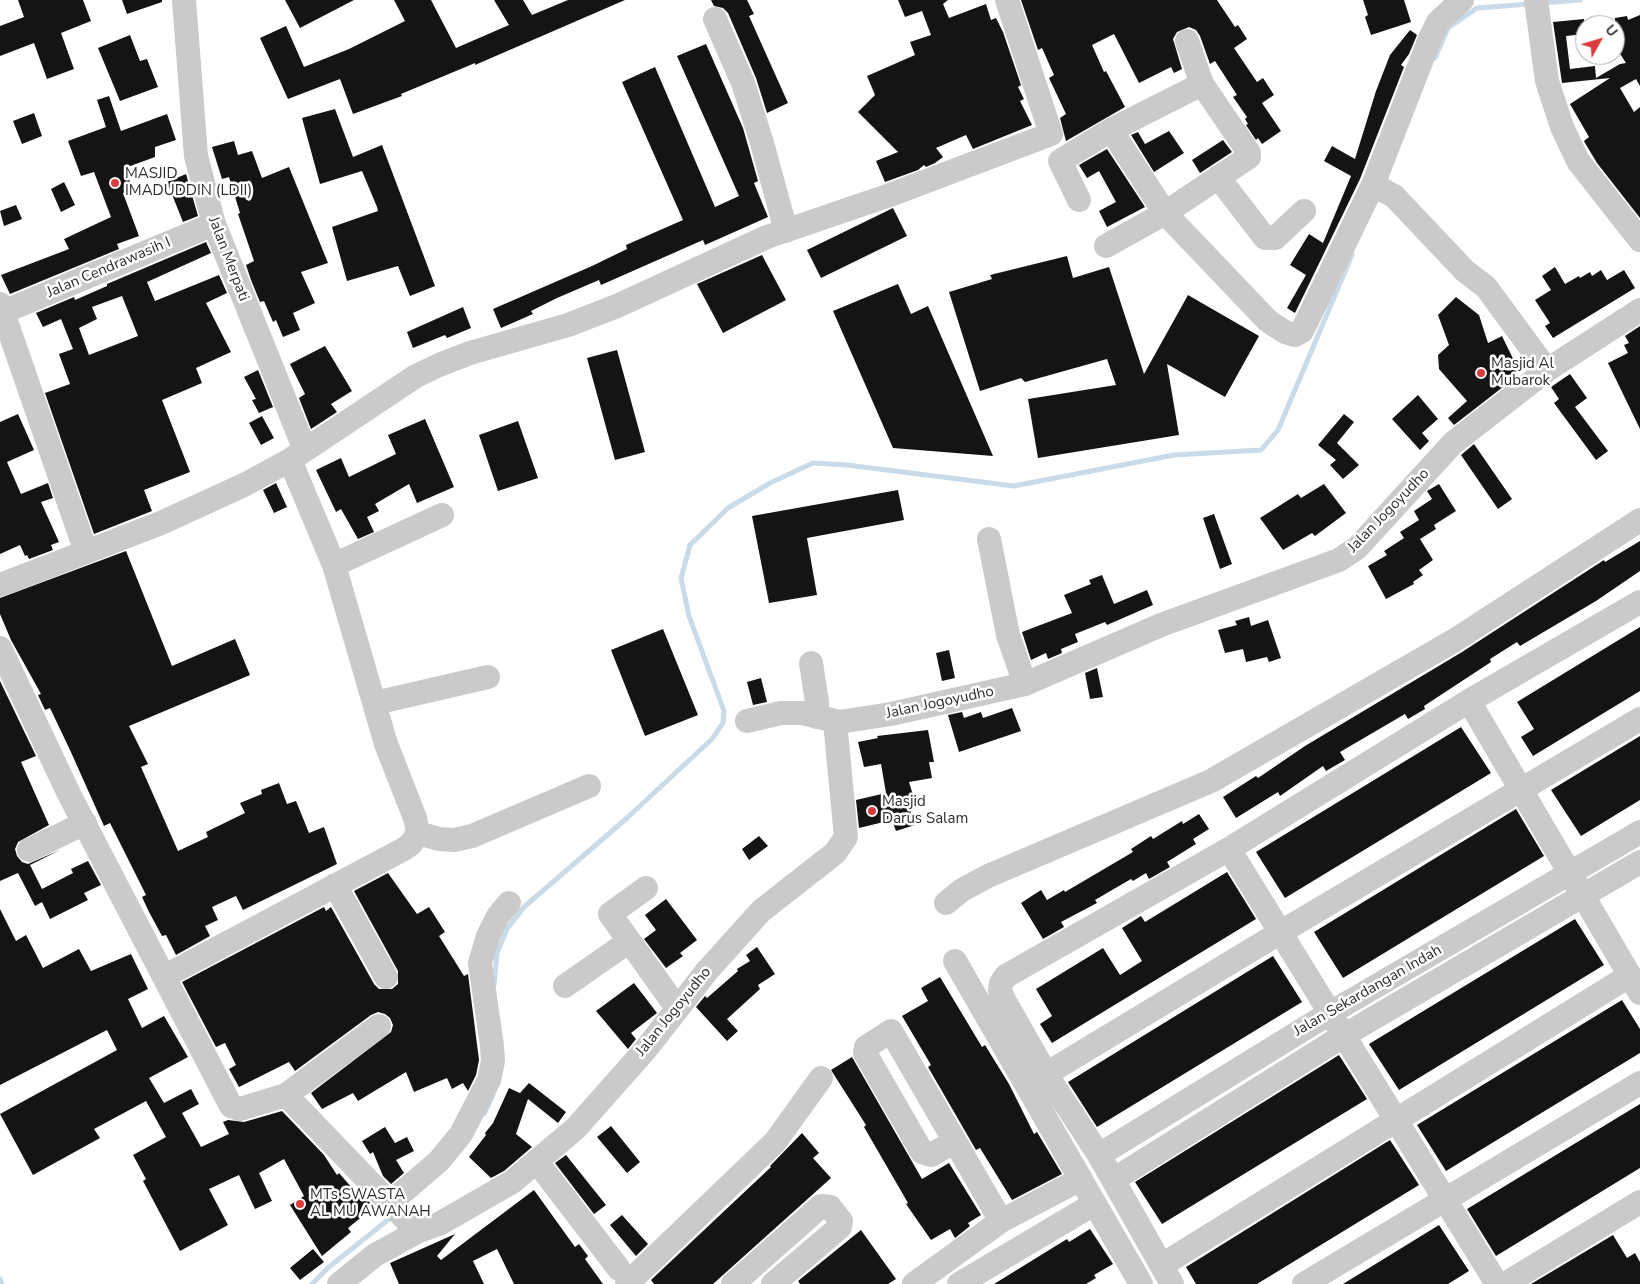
<!DOCTYPE html>
<html>
<head>
<meta charset="utf-8">
<style>
  body { margin:0 }
  #map { position:relative; width:1640px; height:1284px; overflow:hidden; background:#fff; font-family:"Nunito Sans",sans-serif }
  canvas { display:block }
  .north { position:absolute; left:1575px; top:15px; width:50px; height:50px; box-sizing:border-box; background:#fff; border:1px solid #ababab; border-radius:50%; rotate:51deg; font-size:14px; font-weight:700; line-height:20px; text-align:center; color:#2d2d2d }
  .north::after { content:''; display:block; margin:auto; width:18px; height:22px; background:#d83c3d; clip-path:polygon(50% 0,100% 100%,50% 72%,0 100%) }
</style>
</head>
<body>
<div id="map">
<canvas width="1640" height="1284"></canvas>
<div class="north">U</div>
</div>
<script>
const g = document.querySelector('canvas').getContext('2d');
g.lineJoin = 'round';
const toPath = rows => new Path2D(rows.map(r => 'M' + r).join(''));
function stroke(path, color, width, dash) { g.strokeStyle = color; g.lineWidth = width; g.lineCap = dash ? 'butt' : 'round'; g.setLineDash(dash || []); g.stroke(path); }
function fill(path, color) { g.fillStyle = color; g.fill(path, 'evenodd'); }
function label(font, color, halo, rows, align = 'center') {
  g.font = font + ' "Nunito Sans",sans-serif'; g.lineWidth = 5; g.setLineDash([]); g.textBaseline = 'middle'; g.strokeStyle = halo; g.fillStyle = color; for (const [text, x, y, turn = 0] of rows) {
    g.save(); g.translate(x, y); g.rotate((+turn || 0) * Math.PI / 180); g.textAlign = isNaN(turn) ? turn : align; if (halo) g.strokeText(text, 0, 0); g.fillText(text, 0, 0); g.restore();
  }
}
const stream = toPath([
  [1543,3,1580,0],
  [1435,58,1448,28,1477,8,1530,4],
  [494,985,497,953,507,929,524,907,627,818,712,739,723,723,724,711,689,616,681,578,690,545,728,508,770,483,813,463,847,465,1014,486,1174,455,1261,450,1278,430,1352,255],
  [484,1114,493,1095],
  [0,1279,2,1284],
  [312,1284,329,1267,394,1215]
]);
const building = toPath([
  [18,0,83,0,91,21,61,33,74,69,47,79,34,43,0,56,0,26,24,17],
  [122,0,162,0,162,2,127,14],
  [285,0,354,0,300,28],
  [394,0,431,0,456,48,509,25,494,0,523,0,532,15,568,0,625,0,475,65,475,63,401,94,402,96,353,114,340,79,288,99,260,38,286,26,304,67,349,49,405,21],
  [711,0,747,0,754,14,749,16,788,103,767,113,756,78,728,13,723,8,714,6],
  [898,0,948,0,943,4,949,18,986,4,991,20,996,18,1003,32,1021,85,1018,87,1024,99,1020,101,1032,125,973,149,966,135,936,148,943,157,935,163,926,167,924,165,918,170,885,182,876,161,898,152,858,112,875,95,867,76,915,55,910,42,931,35,922,11,905,17],
  [1021,0,1217,0,1235,27,1238,25,1247,39,1234,48,1257,82,1263,78,1274,95,1262,103,1281,131,1262,144,1258,138,1256,140,1246,125,1248,124,1245,119,1247,117,1233,97,1237,95,1215,61,1210,64,1200,36,1196,30,1189,27,1177,32,1173,39,1182,69,1174,73,1171,67,1139,83,1114,34,1092,45,1104,72,1106,71,1125,107,1066,141,1060,118,1066,114,1049,78,1054,75,1042,48,1038,50],
  [1363,0,1404,0,1411,22,1371,35,1365,17,1368,15],
  [1640,15,1640,86,1636,79,1620,88,1634,112,1640,107,1640,218,1597,163,1585,143,1584,141,1589,137,1570,104,1610,78,1562,83,1553,22,1584,19,1585,34,1566,36,1570,69,1595,66,1596,78,1620,64,1626,63,1615,46,1615,18,1627,16,1628,20],
  [1410,30,1417,35,1409,54,1401,65,1404,67,1360,179,1295,313,1287,308,1306,275,1290,265,1309,234,1323,243,1351,176,1324,161,1332,146,1355,159,1376,91,1390,55],
  [130,35,140,61,147,59,158,87,120,101,98,48],
  [706,44,743,128,758,181,754,183,768,217,705,245,703,240,601,285,599,280,557,298,531,311,533,314,501,328,493,309,592,266,627,249,626,245,683,220,622,82,655,67,715,207,739,196,677,56],
  [109,96,121,131,167,114,176,140,155,147,155,157,125,168,133,190,123,193,139,236,117,244,119,249,10,294,1,275,69,249,64,239,111,217,94,172,81,176,68,141,106,127,97,100],
  [335,109,353,157,382,145,435,286,410,296,398,266,347,281,332,227,378,211,377,207,362,171,320,184,302,118],
  [34,113,42,136,22,144,13,121],
  [1169,131,1184,153,1154,172,1131,135,1138,132,1145,144],
  [1223,140,1232,152,1200,173,1192,160],
  [234,141,238,155,252,151,262,178,289,167,328,263,301,272,315,303,293,313,300,330,283,337,276,320,273,322,264,301,260,302,251,280,246,265,254,261,238,214,240,213,229,177,222,179,212,147],
  [1107,149,1145,207,1107,227,1099,211,1116,202,1099,171,1087,178,1079,165],
  [186,174,198,216,183,222,167,182],
  [64,182,75,205,61,212,51,189],
  [16,205,22,219,4,226,0,211],
  [893,208,907,236,821,278,807,250],
  [206,242,211,253,147,282,155,301,219,275,227,293,206,303,231,352,196,368,202,383,162,400,190,472,144,490,152,511,94,534,45,393,70,384,59,354,73,349,61,319,43,327,36,313,74,297,75,300,107,286,107,284],
  [122,296,138,336,89,355,79,328,97,319,92,307],
  [762,255,786,300,723,333,697,284],
  [1067,256,1073,278,1109,267,1144,374,1188,295,1259,336,1225,397,1167,364,1179,435,1038,458,1028,399,1116,385,1107,359,1025,382,1021,378,980,391,949,292,992,279,990,275],
  [1555,267,1565,284,1579,276,1580,278,1590,272,1592,276,1601,270,1607,280,1624,270,1635,288,1553,338,1545,326,1550,323,1535,300,1551,290,1542,276],
  [898,284,911,314,928,306,993,456,893,448,833,311],
  [1456,297,1479,315,1488,343,1502,336,1519,371,1501,380,1503,387,1454,425,1448,418,1467,401,1439,369,1438,355,1449,345,1438,315],
  [463,307,471,328,447,338,445,335,413,348,407,332],
  [1640,326,1640,429,1608,363,1628,353,1624,345,1629,343,1625,336],
  [325,346,352,391,331,404,337,412,311,429,299,398,305,394,290,364],
  [617,350,645,452,615,460,587,358],
  [258,370,273,407,259,413,252,400,256,399,244,377],
  [1570,374,1587,398,1575,407,1608,451,1596,460,1554,403,1559,399,1551,387],
  [1418,395,1438,419,1422,433,1429,441,1420,450,1392,419],
  [18,414,34,450,7,462,21,494,48,483,53,498,41,502,59,542,51,545,53,550,29,559,27,555,25,556,20,545,0,554,0,422],
  [1344,414,1354,422,1337,443,1359,465,1343,479,1330,465,1336,460,1318,445],
  [262,416,274,438,261,445,249,423],
  [425,419,454,487,417,503,409,484,375,504,379,511,367,517,374,532,358,539,341,509,336,512,316,470,341,458,349,477,396,454,388,435],
  [518,421,538,478,498,491,479,435],
  [1474,444,1512,499,1498,509,1461,455],
  [276,483,287,507,274,513,263,490],
  [1324,484,1346,513,1315,536,1312,533,1283,550,1260,518,1298,494,1301,498],
  [1439,484,1456,511,1434,525,1436,529,1420,539,1433,560,1419,570,1423,575,1413,582,1414,584,1386,599,1368,566,1387,555,1384,551,1404,538,1400,532,1419,520,1414,511,1432,499,1427,491],
  [898,490,904,520,807,538,817,595,769,603,752,516],
  [1214,514,1232,564,1220,569,1203,518],
  [1640,541,1640,571,1596,601,1520,646,1517,642,1490,659,1491,662,1424,706,1425,709,1408,719,1405,714,1340,752,1345,760,1326,771,1323,766,1280,796,1278,792,1236,818,1223,797,1256,776,1258,778,1305,746,1462,652,1604,560,1605,562],
  [126,551,172,666,235,639,250,675,129,726,148,764,141,767,178,851,208,837,206,832,245,813,240,803,262,794,261,790,279,783,287,804,296,801,309,833,324,827,337,864,243,910,236,896,212,907,218,920,205,926,210,936,176,955,166,935,162,936,149,912,142,897,146,895,110,823,104,826,70,750,50,708,45,710,38,695,41,694,11,640,0,614,0,598],
  [1102,575,1114,604,1147,590,1153,605,1107,625,1105,622,1075,634,1078,642,1061,649,1062,653,1048,659,1046,653,1031,660,1022,632,1072,613,1064,595,1091,584,1089,580],
  [1249,617,1251,626,1268,620,1281,658,1269,662,1267,657,1246,662,1243,649,1225,653,1218,630,1237,625,1235,621],
  [1640,627,1640,691,1533,756,1521,737,1534,729,1517,702],
  [663,629,698,715,645,736,611,650],
  [949,650,955,678,942,681,936,653],
  [1097,668,1103,697,1090,699,1085,673],
  [761,678,767,702,753,705,747,682],
  [0,681,36,756,21,762,49,825,18,842,15,849,17,856,22,862,28,864,60,850,30,865,42,889,73,873,71,869,88,861,101,885,84,893,88,900,50,919,42,902,35,906,18,873,0,881],
  [1012,708,1021,731,959,752,948,715,962,712,964,718,981,712,983,718],
  [1461,727,1491,773,1285,898,1256,852],
  [928,730,934,762,929,762,932,778,909,782,916,805,909,807,915,825,896,831,892,820,859,828,856,800,886,793,881,764,864,767,858,742,878,738,877,736],
  [1640,736,1640,800,1581,836,1551,790],
  [1516,809,1544,856,1343,978,1314,932],
  [1199,814,1209,829,1193,839,1196,844,1167,862,1170,867,1149,879,1146,873,1133,881,1131,879,1095,900,1097,903,1061,922,1064,927,1043,939,1021,903,1041,890,1047,900,1064,890,1065,892,1133,852,1131,849,1151,836,1153,839,1182,821,1183,824],
  [759,836,768,846,749,860,742,849],
  [1227,872,1256,919,1052,1043,1040,1024,1052,1016,1036,989,1103,948,1120,975,1142,961,1122,928,1141,916,1145,922],
  [388,873,417,914,429,907,445,932,439,936,464,976,468,974,479,1060,476,1075,468,1091,463,1083,452,1089,447,1078,414,1092,406,1072,358,1101,353,1093,322,1109,311,1093,391,1032,393,1025,390,1018,385,1014,378,1012,371,1015,295,1071,289,1062,239,1087,229,1069,236,1065,225,1043,216,1047,182,982,324,907,326,911,331,907,374,984,379,989,392,989,398,984,398,971,354,891],
  [666,899,697,940,680,953,683,956,666,968,644,939,656,930,645,915],
  [0,909,16,941,26,935,43,968,79,949,91,971,131,954,148,989,128,999,142,1028,164,1016,188,1057,149,1078,164,1103,191,1089,199,1104,182,1113,201,1147,229,1134,223,1122,228,1120,244,1122,282,1111,324,1155,337,1175,339,1173,359,1196,362,1194,374,1207,348,1228,351,1232,322,1256,290,1205,304,1196,284,1159,259,1173,272,1201,255,1209,239,1175,209,1189,228,1225,180,1251,143,1181,146,1179,133,1155,166,1137,146,1101,94,1129,100,1138,33,1175,0,1114,117,1050,107,1030,0,1085],
  [1575,919,1604,965,1399,1090,1369,1044],
  [757,947,775,974,758,985,760,989,727,1019,738,1031,727,1041,696,1007,705,996,707,998,738,971,737,969,750,961,746,955],
  [1273,956,1302,1002,1097,1127,1068,1082],
  [940,977,982,1047,985,1045,1009,1084,1034,1134,1037,1132,1062,1174,1012,1200,980,1148,976,1150,928,1067,931,1065,902,1016,928,1001,921,988],
  [634,983,657,1013,631,1033,636,1039,628,1049,596,1011],
  [1622,1000,1640,1029,1640,1053,1446,1171,1417,1125],
  [1339,1055,1367,1099,1162,1224,1135,1182],
  [852,1057,922,1179,949,1163,981,1215,968,1223,970,1226,955,1238,950,1229,931,1240,906,1204,908,1203,864,1127,866,1125,831,1070],
  [529,1083,566,1112,558,1123,528,1099,516,1134,532,1147,504,1171,491,1178,469,1157,486,1135,485,1133,493,1123,509,1088,522,1094,520,1093],
  [1640,1104,1640,1168,1496,1256,1467,1209],
  [611,1126,640,1162,627,1173,597,1137],
  [385,1127,395,1143,407,1137,414,1151,396,1160,404,1173,391,1184,383,1176,373,1152,370,1154,362,1141],
  [802,1133,819,1153,813,1158,831,1178,713,1284,654,1284,651,1280,771,1167,770,1166],
  [1390,1140,1419,1185,1257,1284,1196,1284,1186,1267],
  [566,1155,606,1205,594,1214,555,1163],
  [534,1190,575,1247,579,1244,588,1256,585,1259,603,1284,514,1284,497,1249,473,1261,484,1284,399,1284,390,1263,455,1234,437,1256,441,1260],
  [622,1215,648,1244,636,1256,610,1225],
  [1439,1225,1469,1271,1448,1284,1343,1284],
  [1090,1229,1113,1264,1094,1275,1096,1278,1086,1284,994,1284,1067,1239,1069,1242],
  [861,1230,896,1279,888,1284,800,1284,798,1281],
  [1613,1235,1627,1258,1635,1253,1640,1262,1640,1284,1531,1284],
  [313,1249,324,1262,300,1280,290,1268]
]);
const minor = toPath([
  [184,0,196,156,214,224,305,450],
  [1536,0,1547,81,1562,127,1578,161,1640,240],
  [715,19,743,83,762,143,786,231],
  [1187,41,1202,84],
  [1218,177,1265,238,1275,238,1304,211],
  [1373,185,1394,196,1465,271,1486,287,1547,370],
  [1079,200,1060,161,1111,130,1202,84,1249,153,1249,157,1165,213,1268,321,1285,332,1295,335,1302,331,1373,185,1431,36,1438,22,1462,0],
  [1106,246,1165,213,1111,130],
  [0,304,86,552,0,585],
  [3,312,214,224],
  [989,539,1008,635,1025,684],
  [86,552,161,523,246,484,290,460,416,376,439,365,470,353,568,325,617,306,767,237,890,195,1051,134,1007,0],
  [334,565,442,515],
  [0,648,69,794,231,1106,240,1109,286,1095,410,1224,419,1231,439,1224,512,1182,576,1128,646,1049,707,971,761,911,835,853,846,837,836,732,839,722,891,714,1025,684,1161,625,1339,560,1357,548,1453,443,1547,370,1640,310],
  [811,663,817,702,817,717],
  [1469,701,1640,993],
  [375,703,488,677],
  [747,721,781,713,803,713,839,722],
  [418,833,439,839,454,840,472,836,589,786],
  [1229,849,1497,1284],
  [29,850,85,823],
  [335,885,386,977],
  [646,888,610,914,677,1008],
  [946,903,962,890,988,876,1211,781,1455,640,1640,520],
  [955,961,1141,1284],
  [165,976,404,849,411,844,418,833,415,818,386,744,334,565,290,460],
  [565,986,628,942],
  [1046,1074,1281,932,1640,719],
  [286,1095,379,1026],
  [954,1142,931,1155,922,1152,865,1053,866,1047,891,1031,1001,1221],
  [1099,1155,1330,1013,1640,832],
  [537,1162,619,1269],
  [1113,1180,1343,1036,1640,862],
  [390,1203,439,1161,461,1134,489,1080,493,1061,492,1046,480,963,488,936,498,916,509,903],
  [1162,1265,1629,976],
  [339,1284,375,1255,419,1231],
  [627,1284,775,1142,821,1078],
  [733,1284,821,1206,830,1207,841,1221,840,1227,773,1284],
  [914,1284,1001,1221,1081,1179],
  [959,1284,1094,1204],
  [1172,1284,1099,1155,1046,1074,1004,1000,1000,991,1001,983,1006,976,1229,849,1469,701,1640,602],
  [1304,1284,1640,1083],
  [1505,1284,1640,1202]
]);
const markers = [
  [115,183,5,"#d83c3d"],
  [1481,373,5,"#d83c3d"],
  [872,811,5,"#d83c3d"],
  [300,1204,5,"#d83c3d"]
];
const poiNames = [
  ["MASJID",125,174],
  ["IMADUDDIN (LDII)",125,191],
  ["Masjid Al",1491,364],
  ["Mubarok",1491,381],
  ["Masjid",882,802],
  ["Darus Salam",882,819],
  ["MTs SWASTA",310,1195],
  ["AL MU AWANAH",310,1212]
];
const streetNames = [
  ["Jalan Merpati",228,259,69],
  ["Jalan Cendrawasih I",109,268,-23],
  ["Jalan Jogoyudho",1389,511,-46],
  ["Jalan Jogoyudho",940,703,-12],
  ["Jalan Sekardangan Indah",1368,991,-30],
  ["Jalan Jogoyudho",674,1012,-51]
];
stroke(stream, '#c9dae8', 5);
fill(building, '#141414');
stroke(minor, '#cacaca', 24);
for (const [x, y, r, color] of markers) { const dot = new Path2D(); dot.arc(x, y, r, 0, 2 * Math.PI); g.fillStyle = color; g.fill(dot); stroke(dot, '#fff', 2); }
label('15px', '#2d2d2d', '#fff', poiNames, 'left');
label('15px', '#2d2d2d', '#fff', streetNames);
</script>
</body>
</html>
